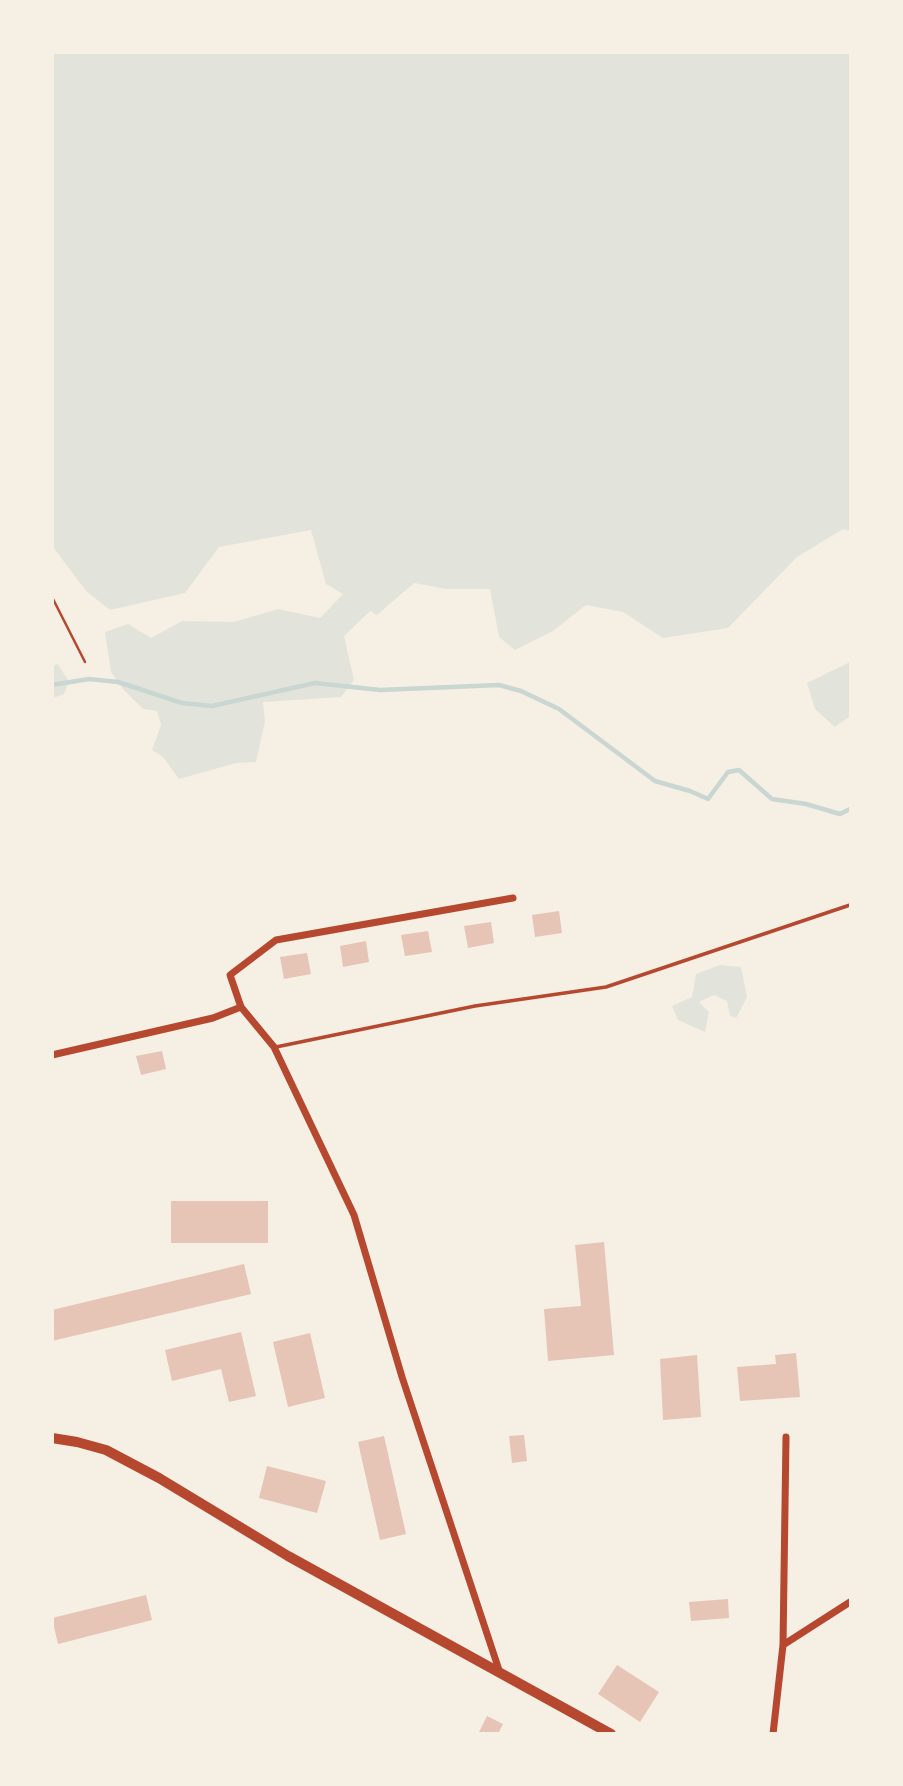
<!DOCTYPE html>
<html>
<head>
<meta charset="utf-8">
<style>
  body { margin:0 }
  #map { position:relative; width:903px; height:1786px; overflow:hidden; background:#f6efe4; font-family:"Alegreya Sans",sans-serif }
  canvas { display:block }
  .frame { position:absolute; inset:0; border:54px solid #f6efe4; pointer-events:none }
</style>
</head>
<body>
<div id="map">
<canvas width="903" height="1786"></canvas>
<div class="frame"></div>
</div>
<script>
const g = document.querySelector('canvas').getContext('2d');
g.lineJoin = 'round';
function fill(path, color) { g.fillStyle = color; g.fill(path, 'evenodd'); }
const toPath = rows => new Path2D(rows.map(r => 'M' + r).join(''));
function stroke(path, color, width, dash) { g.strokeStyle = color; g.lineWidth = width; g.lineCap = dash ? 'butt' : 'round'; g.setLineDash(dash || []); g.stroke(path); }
const green = toPath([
  [53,52,850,53,850,531,843,529,797,557,728,628,663,638,623,612,586,605,553,631,515,650,499,637,490,589,447,589,414,583,377,615,370,611,344,636,354,680,341,697,263,702,265,721,256,762,236,763,179,779,163,757,152,750,161,725,157,711,143,709,123,689,111,672,105,632,128,624,151,638,182,621,234,622,278,609,320,618,343,594,326,584,311,530,219,547,185,593,110,610,86,591,53,547],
  [850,662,850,716,835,727,815,709,807,683],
  [58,664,69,682,64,694,53,698,53,666],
  [720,965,741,967,747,997,736,1018,730,1016,727,1001,714,995,699,1002,709,1012,705,1032,678,1020,672,1006,692,997,696,974]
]);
const stream = toPath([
  [52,685,89,679,118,682,182,703,212,706,315,683,380,690,499,685,521,691,559,709,655,781,690,791,708,799,728,772,739,770,772,799,806,804,840,814,850,809]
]);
const building = toPath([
  [559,911,562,933,535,937,532,915],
  [491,922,494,943,468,948,464,926],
  [428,931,432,952,405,956,401,935],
  [366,941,369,962,343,967,340,946],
  [307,953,311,974,284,979,280,957],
  [162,1051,166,1069,141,1075,136,1056],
  [171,1201,268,1201,268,1243,171,1243],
  [604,1242,614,1355,548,1361,544,1309,581,1306,575,1245],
  [244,1264,251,1294,52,1341,52,1310],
  [241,1332,256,1396,229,1402,221,1369,172,1381,165,1350],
  [310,1333,325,1398,288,1407,273,1342],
  [796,1353,800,1397,740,1401,737,1367,776,1364,775,1355],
  [697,1355,701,1417,663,1420,660,1359],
  [524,1435,527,1461,512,1463,509,1436],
  [384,1436,406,1534,380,1540,358,1442],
  [267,1466,326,1481,317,1513,259,1498],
  [146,1595,152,1620,58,1644,52,1618],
  [728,1599,729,1618,691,1621,689,1602],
  [617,1665,659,1692,640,1722,598,1694],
  [487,1716,503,1724,498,1734,478,1734]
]);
const path = toPath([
  [52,597,85,662]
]);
const service = toPath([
  [276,1047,475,1006,606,987,850,905]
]);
const minor = toPath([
  [241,1007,274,1047,354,1215,402,1377,499,1670],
  [52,1055,213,1018,241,1007,230,975,276,940,513,898],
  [783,1645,850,1602],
  [773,1734,783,1645,786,1437]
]);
const tertiary = toPath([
  [52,1438,77,1442,106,1450,159,1478,288,1556,611,1734]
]);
fill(green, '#e2e4dc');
stroke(stream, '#c9d6d2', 4.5);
fill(building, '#e6c5b7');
stroke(path, '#b5482f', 2.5);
stroke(service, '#b5482f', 3.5);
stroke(minor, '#b5482f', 7);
stroke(tertiary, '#b5482f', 10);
</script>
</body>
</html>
